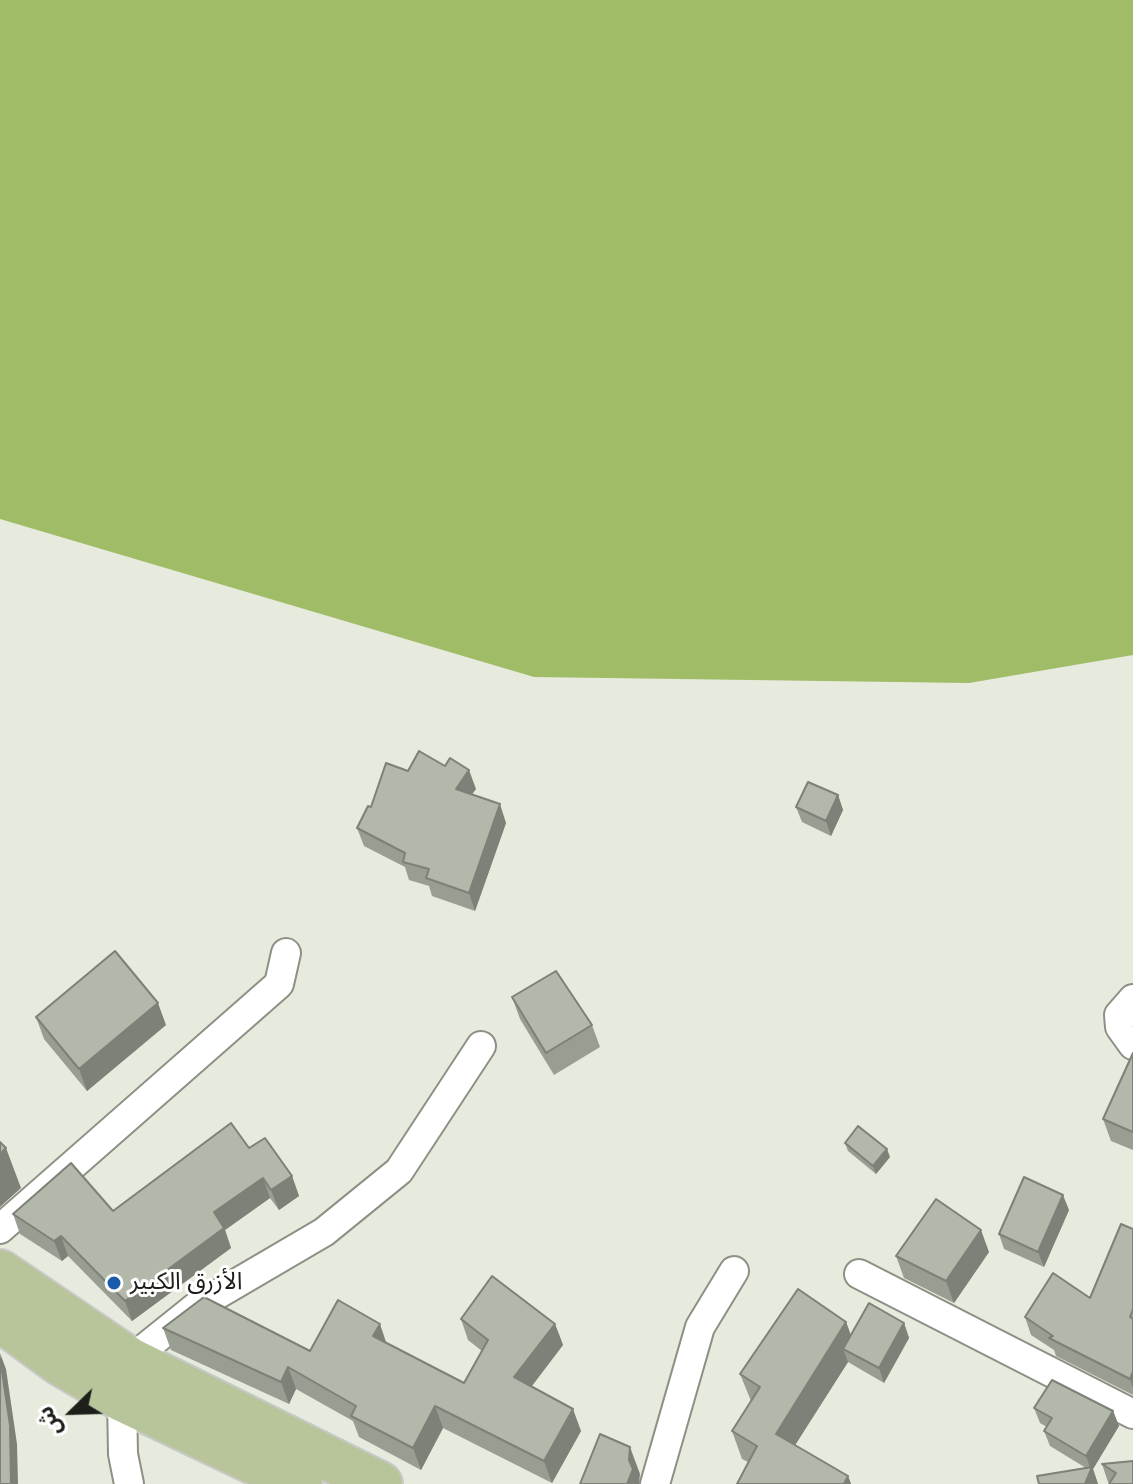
<!DOCTYPE html>
<html>
<head>
<meta charset="utf-8">
<style>
  body { margin:0 }
  #map { position:relative; width:1133px; height:1484px; overflow:hidden; background:#e6ebdd; font-family:"DM Sans","Noto Sans Arabic",sans-serif }
  canvas { display:block }
  .north { position:absolute; left:32px; top:1372px; width:80px; height:80px; -webkit-text-stroke:6px #fff; paint-order:stroke; rotate:247deg; font-size:22px; font-weight:700; line-height:32px; text-align:center; color:#1d1f1a }
  .north::after { content:''; display:block; margin:auto; width:28px; height:36px; background:#1d1f1a; clip-path:polygon(50% 0,100% 100%,50% 72%,0 100%) }
</style>
</head>
<body>
<div id="map">
<canvas width="1133" height="1484"></canvas>
<div class="north">ش</div>
</div>
<script>
const g = document.querySelector('canvas').getContext('2d');
g.lineJoin = 'round';
function fill(path, color) { g.fillStyle = color; g.fill(path, 'evenodd'); }
const toPath = rows => new Path2D(rows.map(r => 'M' + r).join(''));
function stroke(path, color, width, dash) { g.strokeStyle = color; g.lineWidth = width; g.lineCap = dash ? 'butt' : 'round'; g.setLineDash(dash || []); g.stroke(path); }
function label(font, color, halo, rows, align = 'center') {
  g.font = font + ' "DM Sans","Noto Sans Arabic",sans-serif'; g.lineWidth = 6; g.setLineDash([]); g.textBaseline = 'middle'; g.strokeStyle = halo; g.fillStyle = color; for (const [text, x, y, turn = 0] of rows) {
    g.save(); g.translate(x, y); g.rotate((+turn || 0) * Math.PI / 180); g.textAlign = isNaN(turn) ? turn : align; if (halo) g.strokeText(text, 0, 0); g.fillText(text, 0, 0); g.restore();
  }
}
const forest = toPath([
  [0,0,1133,0,1133,655,969,683,534,677,0,519]
]);
const minor = toPath([
  [1133,999,1119,1015,1120,1027,1133,1045],
  [0,1229,279,984,286,953],
  [859,1274,1133,1414],
  [129,1484,123,1454,122,1399,130,1360,196,1307,324,1232,399,1171,481,1046],
  [655,1484,700,1327,734,1271]
]);
const primary = toPath([
  [0,1272,130,1360,380,1484],
  [0,1319,60,1363,122,1399,300,1484]
]);
const wall = toPath([
  [476,789,471,794,506,823,475,911,432,896,429,886,409,880,405,867,364,846,357,828,371,807],
  [838,795,843,810,831,836,802,822,796,807],
  [512,997,592,1025,600,1047,554,1075,520,1019],
  [36,1017,166,1025,87,1091,44,1039],
  [1133,1053,1133,1150,1111,1141,1103,1119],
  [845,1143,890,1157,876,1174,848,1151],
  [249,1148,292,1176,299,1196,279,1210,270,1198,225,1230,231,1248,132,1321,68,1256,62,1261,20,1234,13,1214,113,1211],
  [1069,1210,1044,1267,1004,1249,999,1234],
  [1133,1229,1133,1395,1056,1356,1054,1350,1031,1335,1025,1317,1090,1298],
  [989,1252,954,1303,904,1278,896,1256],
  [461,1319,555,1324,563,1345,531,1387,581,1431,552,1483,443,1428,421,1470,359,1437,353,1421,296,1389,289,1404,171,1350,163,1328,310,1351,387,1343,464,1383,482,1351,468,1340],
  [846,1322,851,1335,904,1323,909,1338,884,1383,848,1362,795,1445,848,1476,851,1484,737,1484,748,1462,742,1459,732,1431,751,1401,740,1374],
  [1034,1408,1113,1411,1119,1426,1093,1469,1098,1484,1039,1484,1086,1468,1050,1446,1044,1431,1047,1427,1040,1423],
  [1133,1461,1110,1483,1108,1482,1102,1464]
]);
const shadedWall = toPath([
  [469,770,476,789,463,807,456,789],
  [838,795,843,810,831,836,826,821],
  [500,804,506,823,475,911,469,893],
  [158,1003,166,1025,87,1091,79,1069],
  [6,1148,21,1188,0,1207,0,1154],
  [887,1149,890,1157,876,1174,873,1166],
  [292,1176,299,1196,279,1210,271,1190],
  [263,1178,270,1198,225,1230,231,1248,132,1321,125,1301,214,1212],
  [1063,1195,1069,1210,1044,1267,1038,1252],
  [981,1230,989,1252,954,1303,946,1281],
  [61,1236,68,1256,62,1261,54,1241],
  [846,1322,856,1350,843,1349,848,1362,785,1461,776,1434],
  [904,1323,909,1338,884,1383,879,1368],
  [380,1324,387,1345,373,1336],
  [555,1324,563,1345,522,1399,514,1377],
  [0,1353,6,1369,17,1444,18,1484,11,1484],
  [288,1367,296,1389,289,1404,281,1382],
  [1133,1371,1133,1388,1130,1379],
  [435,1406,443,1428,421,1470,413,1448],
  [573,1409,581,1431,552,1483,544,1461],
  [1113,1411,1119,1426,1093,1469,1098,1484,1085,1484,1091,1470,1086,1456],
  [630,1447,640,1474,639,1484,627,1484],
  [848,1476,851,1484,844,1484]
]);
const building = toPath([
  [419,751,445,766,450,758,469,770,456,789,500,804,469,893,426,878,429,869,403,862,405,853,357,828,368,806,371,807,386,763,408,771,419,751],
  [808,782,838,795,826,821,796,807,808,782],
  [115,951,158,1003,79,1069,36,1017,115,951],
  [556,971,592,1025,546,1053,512,997,556,971],
  [1133,1053,1133,1132,1103,1119,1133,1053],
  [231,1123,249,1148,265,1138,292,1176,271,1190,263,1178,214,1212,224,1228,125,1301,61,1236,54,1241,13,1214,71,1163,113,1211,231,1123],
  [858,1126,887,1149,873,1166,845,1143,858,1126],
  [0,1142,6,1148,0,1154,0,1142],
  [1024,1177,1063,1195,1038,1252,999,1234,1024,1177],
  [936,1199,981,1230,946,1281,896,1256,936,1199],
  [1121,1224,1133,1229,1133,1309,1130,1317,1133,1319,1133,1371,1130,1379,1049,1338,1053,1336,1025,1317,1053,1273,1090,1298,1121,1224],
  [492,1276,555,1324,514,1377,573,1409,544,1461,435,1406,413,1448,351,1416,356,1406,288,1367,281,1382,163,1328,204,1297,310,1351,338,1300,380,1324,373,1336,464,1383,488,1340,461,1319,492,1276],
  [798,1289,846,1322,776,1434,848,1476,844,1484,737,1484,757,1446,732,1431,760,1387,740,1374,798,1289],
  [869,1303,904,1323,879,1368,843,1349,869,1303],
  [0,1358,10,1425,11,1484,0,1484,0,1358],
  [1052,1380,1113,1411,1086,1456,1044,1431,1052,1418,1034,1408,1052,1380],
  [600,1434,630,1447,629,1460,633,1469,627,1484,580,1484,600,1434],
  [1133,1461,1133,1484,1109,1484,1116,1473,1102,1464,1133,1461],
  [1092,1467,1085,1484,1039,1484,1037,1476,1092,1467]
]);
const markers = [
  [114,1283,8,"#195cac"]
];
const poiNames = [
  ["الأزرق الكبير",130,1283]
];
fill(forest, '#a0bc66');
stroke(minor, '#8d9185', 32);
stroke(primary, '#c9c9c8', 48);
stroke(minor, '#fff', 28);
stroke(primary, '#b8c59b', 44);
fill(wall, '#999e92');
fill(shadedWall, '#7d8177');
fill(building, '#b2b8aa');
stroke(building, '#7d8177', 2);
for (const [x, y, r, color] of markers) { const dot = new Path2D(); dot.arc(x, y, r, 0, 2 * Math.PI); g.fillStyle = color; g.fill(dot); stroke(dot, '#fff', 3); }
label('24px', '#1d1f1a', '#fff', poiNames, 'left');
</script>
</body>
</html>
